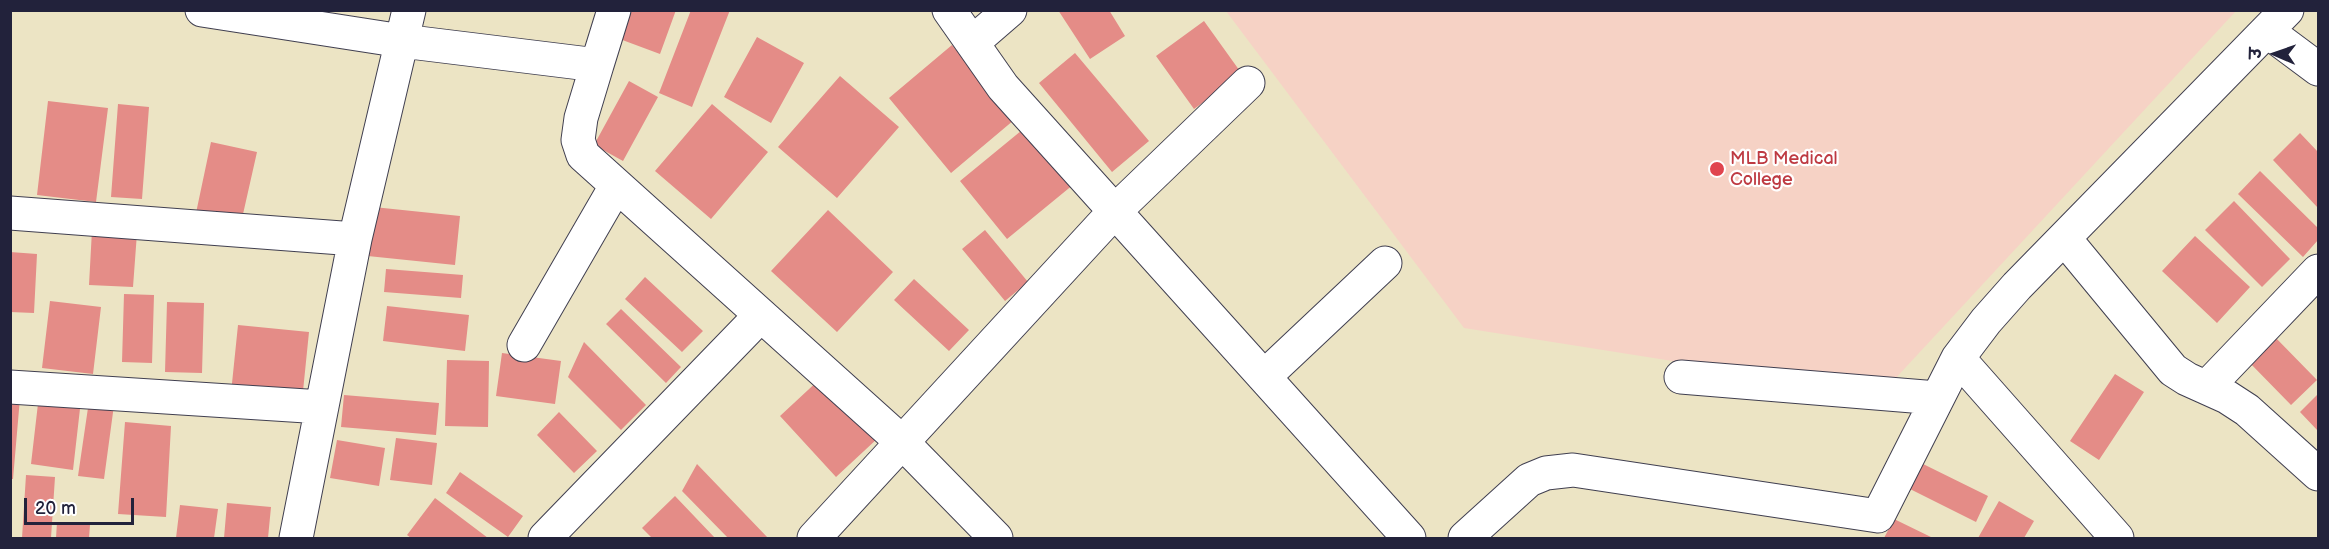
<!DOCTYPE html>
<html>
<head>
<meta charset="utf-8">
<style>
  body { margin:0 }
  #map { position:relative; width:2329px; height:549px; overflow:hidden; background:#ece4c4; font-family:"Balsamiq Sans","Playpen Sans Deva",sans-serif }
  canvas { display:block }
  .frame { position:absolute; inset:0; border:12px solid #22223b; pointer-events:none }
  .north { position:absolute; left:2245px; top:24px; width:60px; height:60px; -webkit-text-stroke:4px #fff; paint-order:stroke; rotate:272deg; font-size:16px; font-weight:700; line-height:24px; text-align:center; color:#22223b }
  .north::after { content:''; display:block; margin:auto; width:21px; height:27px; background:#22223b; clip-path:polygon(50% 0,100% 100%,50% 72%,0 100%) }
  .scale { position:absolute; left:24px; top:498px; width:110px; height:27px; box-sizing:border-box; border:3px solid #22223b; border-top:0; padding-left:8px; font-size:18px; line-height:21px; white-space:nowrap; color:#22223b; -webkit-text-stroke:4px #fff; paint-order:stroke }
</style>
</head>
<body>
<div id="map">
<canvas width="2329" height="549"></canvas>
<div class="frame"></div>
<div class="north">उ</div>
<div class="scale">20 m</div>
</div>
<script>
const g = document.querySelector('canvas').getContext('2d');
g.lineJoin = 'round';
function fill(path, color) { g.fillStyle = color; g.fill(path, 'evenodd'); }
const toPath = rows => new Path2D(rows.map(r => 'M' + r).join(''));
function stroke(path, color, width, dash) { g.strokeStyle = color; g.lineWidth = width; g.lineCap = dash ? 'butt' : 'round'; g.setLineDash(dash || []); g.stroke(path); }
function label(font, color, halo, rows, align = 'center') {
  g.font = font + ' "Balsamiq Sans",sans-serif'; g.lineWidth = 4.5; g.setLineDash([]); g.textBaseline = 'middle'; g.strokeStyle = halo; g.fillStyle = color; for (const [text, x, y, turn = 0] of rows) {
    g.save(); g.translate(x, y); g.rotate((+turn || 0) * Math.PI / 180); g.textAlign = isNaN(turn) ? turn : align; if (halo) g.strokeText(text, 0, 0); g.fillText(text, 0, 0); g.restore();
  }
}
const built = toPath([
  [1226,11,2236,11,1881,394,1464,328]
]);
const building = toPath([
  [628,10,676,10,660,54,617,38],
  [691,10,730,10,692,107,659,93],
  [1058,10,1109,10,1125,36,1090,59],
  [1204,21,1242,74,1194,109,1156,56],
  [757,37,804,63,771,123,724,97],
  [952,45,1014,120,951,173,889,98],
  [1075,53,1149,141,1112,172,1039,83],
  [840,76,899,127,837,198,778,147],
  [629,81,658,97,623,161,594,145],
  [48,101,108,108,96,202,37,195],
  [118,104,149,107,142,199,111,197],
  [712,104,768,152,711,219,655,171],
  [1027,126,1074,184,1007,239,960,181],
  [2300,133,2318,152,2318,208,2273,160],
  [211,142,257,152,241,223,196,213],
  [2260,171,2318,228,2318,240,2303,257,2238,194],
  [2234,201,2290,259,2262,287,2205,230],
  [364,206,460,216,455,265,358,255],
  [828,210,893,272,837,332,771,271],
  [92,230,137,233,133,287,89,285],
  [985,230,1028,282,1005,301,962,249],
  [2195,236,2250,287,2217,323,2162,271],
  [10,252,37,254,34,313,10,312],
  [386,269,463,275,461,298,384,292],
  [645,277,703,331,682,352,625,299],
  [914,279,969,330,949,351,894,300],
  [124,294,154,295,152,363,122,362],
  [50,301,101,307,93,374,42,368],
  [167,302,204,303,202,373,165,372],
  [387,306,469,315,465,351,383,341],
  [621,309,681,367,666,383,606,324],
  [238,325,309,332,302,401,231,393],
  [2273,335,2317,380,2291,405,2247,360],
  [584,342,646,405,621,430,568,377],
  [502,353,561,361,555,404,496,396],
  [447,360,489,361,488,427,445,426],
  [2115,374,2144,392,2099,460,2070,441],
  [822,377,878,438,836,477,780,416],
  [2318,394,2318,431,2300,412],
  [39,395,81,400,73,470,31,464],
  [344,395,439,403,436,435,341,427],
  [10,397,20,398,13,479,10,479],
  [89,401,114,405,104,479,78,476],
  [559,412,597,451,574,473,537,435],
  [125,422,171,426,166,517,118,514],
  [396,438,437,443,432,485,390,480],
  [337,440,385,448,379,486,330,478],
  [1919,462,1988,496,1976,522,1906,487],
  [697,464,768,538,728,538,682,491],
  [460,472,523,516,508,537,446,493],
  [26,475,55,477,51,538,22,538],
  [675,496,715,538,652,538,642,528],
  [435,498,488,538,411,538,407,535],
  [1999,501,2034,521,2024,538,1978,538],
  [227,503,271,507,268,538,224,538],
  [180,505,218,509,214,538,176,538],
  [1894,519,1933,538,1884,538],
  [57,522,90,525,89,538,56,538]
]);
const minor = toPath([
  [202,10,402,41,597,65,614,10],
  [949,10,1003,87,1409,538],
  [2267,31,2318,69],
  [973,42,1010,10],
  [597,65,581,118,578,140,583,155,902,442,996,538],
  [10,213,355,239,296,538],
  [2064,238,2173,370,2187,379,2227,397,2247,410,2318,474],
  [355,239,409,10],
  [524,345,616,186],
  [1958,358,2117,538],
  [1264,377,1385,263],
  [1681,377,1937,398],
  [10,387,322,407],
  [2207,387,2318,271],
  [545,538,761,315],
  [814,538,1115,211,1248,83],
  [1465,538,1529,480,1546,473,1573,470,1878,516,1958,358,1986,321,2017,286,2287,10]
]);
const markers = [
  [1717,169,8,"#e0444e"]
];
const healthNames = [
  ["MLB Medical",1730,159],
  ["College",1730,180]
];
fill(built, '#f6d2c5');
fill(building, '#e48c87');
stroke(minor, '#403f50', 35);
stroke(minor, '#fff', 33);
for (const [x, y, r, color] of markers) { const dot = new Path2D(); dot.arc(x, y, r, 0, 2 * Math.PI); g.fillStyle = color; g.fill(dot); stroke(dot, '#fff', 2); }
label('18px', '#be3a42', '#fff', healthNames, 'left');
</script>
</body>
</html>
